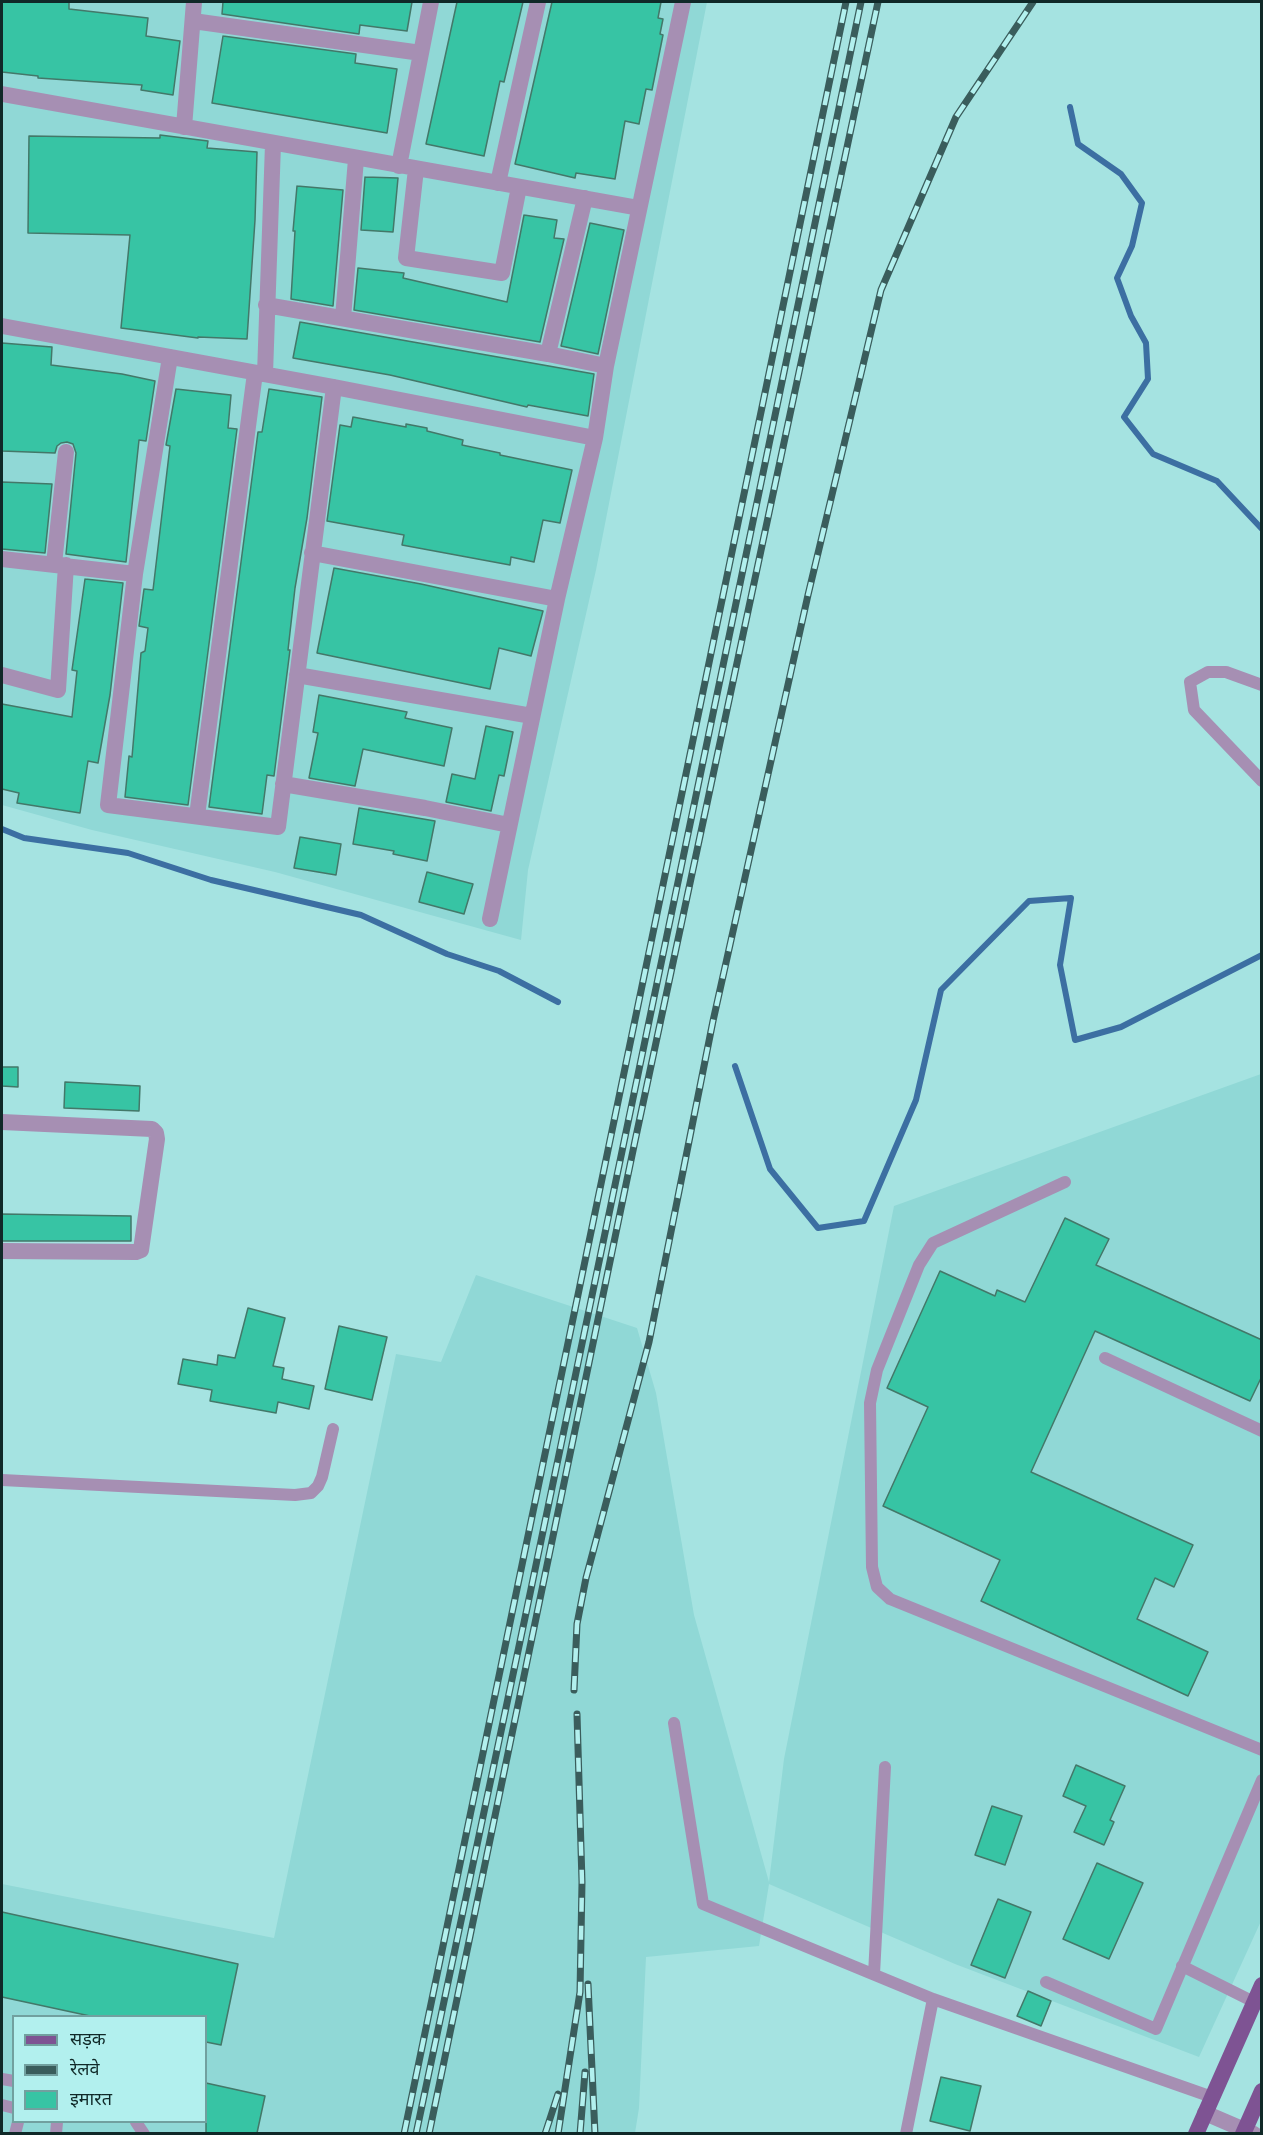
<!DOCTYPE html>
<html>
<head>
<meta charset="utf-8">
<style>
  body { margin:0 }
  #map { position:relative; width:1263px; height:2135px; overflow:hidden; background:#a5e3e1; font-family:Figtree,"Noto Sans Devanagari",sans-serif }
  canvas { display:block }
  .frame { position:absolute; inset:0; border:3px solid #102928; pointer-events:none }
  .legend { position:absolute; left:12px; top:2015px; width:195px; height:108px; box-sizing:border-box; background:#b2f0ee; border:2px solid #71a09f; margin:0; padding:8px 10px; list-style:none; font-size:18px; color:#102928 }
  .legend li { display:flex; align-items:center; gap:12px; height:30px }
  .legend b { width:30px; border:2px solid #71a09f }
</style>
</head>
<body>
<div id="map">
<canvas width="1263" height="2135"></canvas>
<div class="frame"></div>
<ul class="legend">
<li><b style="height:8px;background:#7e5393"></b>सड़क</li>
<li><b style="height:8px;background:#3a5d5c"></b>रेलवे</li>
<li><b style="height:16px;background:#37c4a4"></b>इमारत</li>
</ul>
</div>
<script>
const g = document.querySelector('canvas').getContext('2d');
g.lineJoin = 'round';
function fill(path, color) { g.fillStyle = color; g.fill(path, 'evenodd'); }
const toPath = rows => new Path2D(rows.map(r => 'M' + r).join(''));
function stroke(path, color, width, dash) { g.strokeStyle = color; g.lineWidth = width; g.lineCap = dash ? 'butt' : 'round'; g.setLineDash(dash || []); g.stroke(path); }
const built = toPath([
  [2,2,707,2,596,570,528,870,521,940,275,872,92,830,2,805],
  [1261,1074,1261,1921,1199,2057,955,1964,769,1884,759,1946,646,1957,639,2108,635,2133,2,2133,2,1884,274,1938,396,1354,441,1362,476,1275,637,1328,656,1393,694,1615,769,1882,784,1759,894,1206],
  [14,2016,206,2016,206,2122,14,2122]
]);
const stream = toPath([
  [1070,107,1078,144,1121,174,1142,203,1132,246,1117,278,1131,316,1146,343,1148,379,1124,417,1153,454,1217,481,1262,529],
  [2,829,24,838,128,853,211,880,361,915,447,954,499,971,558,1002],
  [735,1066,770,1169,818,1228,864,1221,916,1100,941,990,1029,901,1071,898,1060,965,1075,1040,1121,1027,1262,955]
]);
const building = toPath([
  [2,2,69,2,69,9,148,18,146,36,180,41,173,95,141,90,142,85,38,78,38,76,2,72,2,2],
  [223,2,412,2,407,31,360,25,359,34,222,14,223,2],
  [457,2,523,2,504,82,500,81,484,156,426,144,457,2],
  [552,2,661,2,658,18,663,19,660,34,663,35,652,90,646,89,639,124,625,121,615,179,576,173,575,178,515,164,552,2],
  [223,36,356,54,355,63,397,69,387,133,212,103,223,36],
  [160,135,208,141,207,148,257,152,255,220,247,339,198,337,198,338,121,328,130,235,28,233,29,136,160,138,160,135],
  [365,177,398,178,393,232,361,230,365,177],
  [297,186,343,190,333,306,291,299,295,231,293,231,297,186],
  [524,215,557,220,554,238,564,239,540,342,354,310,358,268,404,273,403,278,507,302,524,215],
  [590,223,624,230,598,354,561,346,590,223],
  [300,322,594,374,588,416,528,405,527,407,390,375,293,358,300,322],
  [2,343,52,347,51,365,122,374,155,381,146,441,139,440,126,562,66,554,76,453,73,444,67,442,61,443,57,446,55,453,2,451,2,343],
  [176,389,231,395,228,428,237,429,188,805,125,797,129,756,132,757,141,653,145,651,148,628,139,626,144,589,153,590,170,446,166,445,176,389],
  [269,389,322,397,307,518,295,588,288,650,290,650,274,776,267,775,262,814,209,807,258,432,262,432,269,389],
  [353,417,406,427,406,424,427,428,427,431,463,440,462,445,500,453,500,455,572,470,560,523,543,520,534,562,511,557,510,565,402,545,404,535,327,521,340,425,351,427,353,417],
  [2,482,52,484,45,553,2,549,2,482],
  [334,568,421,584,543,611,531,656,499,648,490,689,317,653,334,568],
  [85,579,123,583,110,695,98,763,88,761,80,813,17,803,19,793,2,789,2,704,72,717,77,671,72,670,85,579],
  [319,695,407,712,405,718,452,728,444,766,363,749,355,786,309,778,318,733,313,732,319,695],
  [486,726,513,732,504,776,499,775,491,811,446,802,452,774,475,779,486,726],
  [359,808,435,821,427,861,393,854,394,851,353,844,359,808],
  [300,837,341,844,336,875,294,868,300,837],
  [427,872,473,884,464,914,419,902,427,872],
  [2,1067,18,1067,18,1087,2,1086,2,1067],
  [65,1082,140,1086,139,1111,64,1108,65,1082],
  [2,1214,131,1216,131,1241,2,1241,2,1214],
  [1065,1218,1109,1239,1096,1265,1262,1340,1262,1376,1250,1401,1095,1331,1031,1472,1193,1545,1174,1587,1155,1578,1137,1619,1208,1652,1188,1696,981,1601,1000,1560,883,1506,928,1407,887,1388,940,1271,995,1296,997,1290,1025,1302,1065,1218],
  [248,1308,285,1318,273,1366,284,1368,282,1379,314,1386,309,1409,278,1402,276,1413,210,1401,212,1390,178,1384,183,1359,217,1365,218,1355,235,1358,248,1308],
  [339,1326,387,1337,372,1400,325,1389,339,1326],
  [1076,1765,1125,1786,1110,1820,1114,1822,1104,1845,1074,1832,1086,1806,1063,1796,1076,1765],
  [992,1806,1022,1816,1005,1865,975,1855,992,1806],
  [1097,1863,1143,1883,1109,1959,1063,1939,1097,1863],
  [998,1899,1031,1912,1005,1978,971,1965,998,1899],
  [2,1912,238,1964,221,2045,206,2042,206,2016,90,2016,2,1997,2,1912],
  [1028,1991,1051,2001,1041,2026,1017,2016,1028,1991],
  [941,2077,981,2086,970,2131,930,2121,941,2077],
  [206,2083,265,2096,257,2133,206,2133,206,2083]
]);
const service = toPath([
  [1262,685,1226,672,1208,672,1190,682,1194,710,1262,781],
  [1065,1182,933,1243,919,1265,877,1370,870,1403,872,1567,877,1587,890,1599,1262,1750],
  [1105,1358,1262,1431],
  [2,1480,295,1495,311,1493,318,1486,322,1477,333,1429],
  [674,1723,703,1904,933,1999,1212,2097],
  [1182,1966,1254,2002],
  [874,1974,885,1767],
  [1046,1982,1156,2029,1262,1780],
  [2,2079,14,2081],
  [2,2105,14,2108],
  [136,2122,144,2134],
  [15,2134,18,2122],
  [56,2134,57,2122],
  [906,2134,933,1999]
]);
const minor = toPath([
  [193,21,421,53],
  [2,94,639,208],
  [184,127,194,2],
  [399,166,431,2],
  [416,169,406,258,502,273,519,187],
  [498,183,538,2],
  [266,305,548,354,606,366],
  [343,318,356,159],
  [2,326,334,387,595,438],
  [548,354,585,198],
  [170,357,135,574,108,805,278,827,334,387],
  [265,374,273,144],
  [312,553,557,599],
  [2,559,135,574],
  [54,564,66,452],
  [2,675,58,690,66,565],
  [297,675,532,716],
  [283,784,425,808,509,825],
  [197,816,255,373],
  [490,919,557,599,595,438,606,366,683,2],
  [2,1122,152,1129,156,1133,157,1139,141,1250,136,1252,2,1251],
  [1205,2113,1254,2134]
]);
const primary = toPath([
  [1196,2134,1262,1985],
  [1243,2134,1262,2091]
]);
const rail = toPath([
  [574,1690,577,1624,586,1578,649,1342,713,1021,808,595,881,290,956,117,1033,2],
  [588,1984,595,2134],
  [404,2134,846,2],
  [416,2134,526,1613,861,2],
  [429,2134,635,1141,878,2],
  [545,2134,558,2094],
  [558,2134,580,1992,582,1882,577,1714],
  [580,2134,585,2072]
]);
fill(built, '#90d8d6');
stroke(stream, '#3c6fa2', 6);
fill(building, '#37c4a4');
stroke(building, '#437869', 1.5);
stroke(service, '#a68fb3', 12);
stroke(minor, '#a68fb3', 16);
stroke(primary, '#7e5393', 16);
stroke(rail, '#3a5d5c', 7);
stroke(rail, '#b2f0ee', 4.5, [14]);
</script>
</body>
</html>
